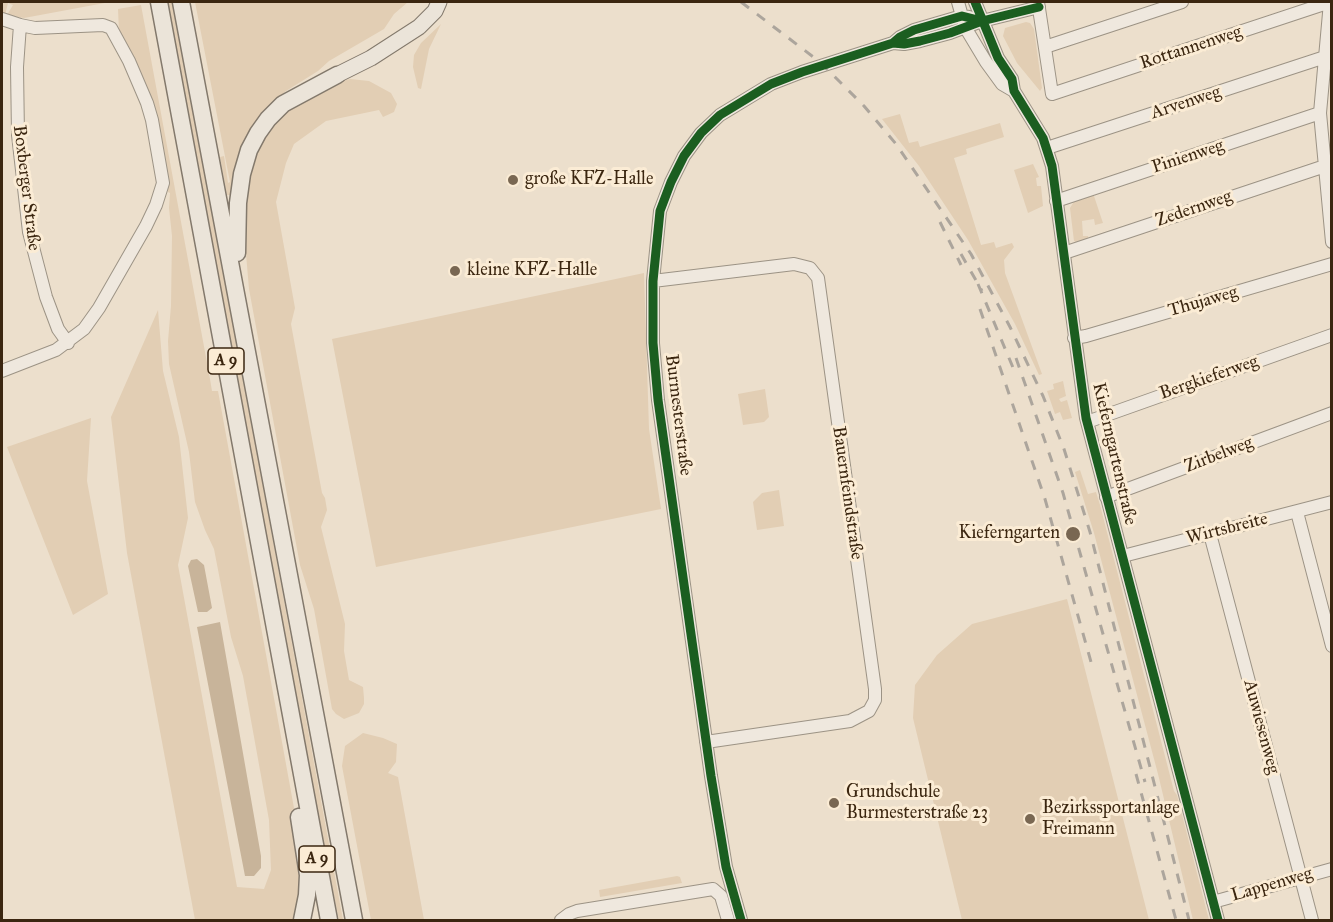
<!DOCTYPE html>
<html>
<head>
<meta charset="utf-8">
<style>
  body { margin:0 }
  #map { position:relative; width:1333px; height:922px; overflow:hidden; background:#ecdfcc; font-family:"IM FELL Great Primer",serif }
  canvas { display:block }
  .frame { position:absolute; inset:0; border:3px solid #3b2610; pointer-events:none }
</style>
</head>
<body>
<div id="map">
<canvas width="1333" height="922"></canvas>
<div class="frame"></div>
</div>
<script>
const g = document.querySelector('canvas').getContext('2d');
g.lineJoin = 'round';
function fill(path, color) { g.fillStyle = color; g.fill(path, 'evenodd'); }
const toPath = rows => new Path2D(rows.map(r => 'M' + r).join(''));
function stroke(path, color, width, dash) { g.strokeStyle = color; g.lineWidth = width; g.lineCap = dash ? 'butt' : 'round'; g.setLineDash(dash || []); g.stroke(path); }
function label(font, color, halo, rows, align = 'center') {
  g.font = font + ' "IM FELL Great Primer",serif'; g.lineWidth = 6; g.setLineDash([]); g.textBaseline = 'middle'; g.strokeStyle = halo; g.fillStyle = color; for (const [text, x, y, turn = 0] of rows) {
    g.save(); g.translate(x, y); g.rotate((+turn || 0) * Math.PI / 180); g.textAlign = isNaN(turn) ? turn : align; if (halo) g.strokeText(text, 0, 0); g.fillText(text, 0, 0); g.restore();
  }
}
const green = toPath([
  [2,2,79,3,110,2,24,18,7,15,13,5,8,3,5,15,2,14],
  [168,2,172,2,191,97,343,920,339,920,313,794],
  [195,2,408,2,394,14,384,29,329,61,318,71,286,91,266,109,247,134,241,151,231,195,227,195,220,157,224,156,228,183,230,182],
  [141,5,210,379,212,391,218,391,296,819,303,866,298,920,195,920,127,553,111,417,158,310,163,371,179,437,188,518,178,565,237,887,264,889,271,870,269,820,243,676,231,637,214,549,205,530,195,502,189,452,169,364,168,341,171,306,172,236,169,208,170,193,168,192,168,178,119,32,118,9],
  [1026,22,1030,23,1034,29,1042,88,1040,91,1017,63,1003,36,1005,28],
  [441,24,429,49,421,89,418,88,413,67,414,55,421,43],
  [350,79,369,81,391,93,397,104,394,112,383,117,379,110,326,121,294,144,286,163,276,202,295,308,291,324,322,493,325,498,327,510,321,527,345,624,344,651,349,680,363,687,364,698,364,704,359,713,344,719,336,714,332,709,314,609,300,565,249,289,245,242,245,185,260,139,287,109,332,84],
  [900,114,909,143,918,141,920,147,1000,123,1004,137,966,149,967,154,954,158,981,245,994,242,996,248,1012,243,1014,247,1004,260,1005,273,1042,374,1039,375,1015,324,968,240,919,166,882,119],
  [1033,164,1039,177,1036,178,1037,186,1041,186,1043,206,1028,213,1014,170],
  [1093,193,1103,223,1095,225,1094,219,1082,221,1083,236,1088,236,1089,242,1080,244,1074,241,1070,208,1076,198],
  [644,273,649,429,661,509,376,567,332,339],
  [1063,381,1066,396,1059,399,1061,402,1067,400,1072,418,1063,420,1060,412,1055,414,1047,391,1054,389,1053,384],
  [765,389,769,417,764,422,743,425,738,394],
  [91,418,87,481,108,594,73,615,7,447],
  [1080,470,1088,494,1096,492,1100,505,1174,791,1177,795,1209,920,1193,920,1158,774,1094,533,1075,472],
  [779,490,784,526,757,530,753,502,762,493],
  [1067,599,1149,920,962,920,913,718,915,685,937,655,972,624],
  [363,733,383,738,397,744,396,762,388,773,398,777,424,920,371,920,342,766,345,746],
  [677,876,680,877,682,883,600,897,599,890]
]);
const water = toPath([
  [197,559,204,565,212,608,207,612,198,612,188,566,191,560],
  [220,622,261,856,261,868,254,876,245,876,197,627]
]);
const minor = toPath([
  [958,2,965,27,986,62,1002,84,1014,91],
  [975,2,998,58,1012,79,1014,91,1043,138,1052,166,1086,418,1218,920],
  [1038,2,1052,94,1330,2],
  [1330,2,1320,113,1332,242],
  [2,19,20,25,35,28,103,25,111,28,129,61,147,103,152,120,163,183,156,205,146,226,99,308,84,329,56,350,2,371],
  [20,25,17,67,18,135,29,232,46,297,58,329,68,343],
  [893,43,900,37,914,30,962,16,969,17],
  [1045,47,1182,2],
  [1047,148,1325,57],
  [1056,201,1320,113],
  [1064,253,1325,166],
  [653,281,794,264,810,268,818,278,875,689,875,700,869,711,850,721,706,742],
  [1074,338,1086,336,1332,264],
  [1087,422,1332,335],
  [1106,497,1332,413],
  [1297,512,1332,646],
  [1210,534,1312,920],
  [1123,556,1332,502],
  [1213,902,1332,869],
  [561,920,569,914,577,911,713,889,721,896,728,920],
  [741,920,726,867,711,776,658,400,653,343,653,281,660,211,671,182,684,156,701,133,720,115,771,84,802,72,893,43,904,44,920,41,950,33,982,21,1039,7]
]);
const major = toPath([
  [337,75,371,58,419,27,435,11,439,2]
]);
const highway = toPath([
  [159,2,329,920],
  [181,2,354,920],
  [237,253,238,203,242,174,249,150,258,133,268,119,283,104,337,75],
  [299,817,308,875,307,895,302,920]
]);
const rail = toPath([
  [741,2,820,62,864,106,896,144,971,254,1010,327,1043,396,1064,449,1090,532,1189,920],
  [940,222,961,265],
  [961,254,982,291],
  [978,284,1014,370],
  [980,309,1045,499,1093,669],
  [1016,358,1063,493,1145,782],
  [1136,774,1176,920]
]);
const cycleway = toPath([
  [975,2,998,58,1012,79,1014,91,1043,138,1052,166,1086,418,1218,920],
  [893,43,900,37,914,30,962,16,982,21],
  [741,920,726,867,711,776,658,400,653,343,653,281,660,211,671,182,684,156,701,133,720,115,771,84,802,72,893,43,904,44,920,41,950,33,982,21,1039,7]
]);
const markers = [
  [513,180,6,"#796752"],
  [455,271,6,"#796752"],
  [1073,534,8,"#796752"],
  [834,803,6,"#796752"],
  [1030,819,6,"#796752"]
];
const shields = [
  [226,361,36],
  [317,859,36]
];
const shieldNames = [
  ["A 9",226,361],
  ["A 9",317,859]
];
const streetNames = [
  ["Rottannenweg",1191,48,-18],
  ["Arvenweg",1186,103,-18],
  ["Pinienweg",1188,157,-18],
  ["Boxberger Straße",26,188,83],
  ["Zedernweg",1194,209,-19],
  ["Thujaweg",1203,302,-16],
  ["Bergkieferweg",1209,378,-19],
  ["Burmesterstraße",678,415,83],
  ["Kieferngartenstraße",1114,454,77],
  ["Zirbelweg",1219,455,-21],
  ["Bauernfeindstraße",847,493,82],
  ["Wirtsbreite",1227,529,-14],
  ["Auwiesenweg",1261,727,75],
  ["Lappenweg",1272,885,-16]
];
const poiNames = [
  ["große KFZ-Halle",525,180],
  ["kleine KFZ-Halle",467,271],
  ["Kieferngarten",1060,534,"right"],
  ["Grundschule",846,793],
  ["Burmesterstraße 23",846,814],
  ["Bezirkssportanlage",1042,809],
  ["Freimann",1042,830]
];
fill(green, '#e2ceb4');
fill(water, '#c8b49a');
stroke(minor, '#9c9385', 14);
stroke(major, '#83796c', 17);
stroke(highway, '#83796c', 19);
stroke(minor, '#efe8de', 12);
stroke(major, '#ebe4d9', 15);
stroke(highway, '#ebe4d9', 16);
stroke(rail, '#aca59c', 3, [10, 10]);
stroke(cycleway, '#1b5e20', 9);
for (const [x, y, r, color] of markers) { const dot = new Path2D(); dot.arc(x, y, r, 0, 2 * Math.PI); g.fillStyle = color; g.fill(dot); stroke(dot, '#fbecd5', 2); }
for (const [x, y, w] of shields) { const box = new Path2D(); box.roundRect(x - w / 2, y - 13, w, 26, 4.5); g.fillStyle = '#fbecd5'; g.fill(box); stroke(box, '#3b2610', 1.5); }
label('bold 16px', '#3b2610', null, shieldNames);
label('18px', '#3b2610', '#fbecd5', streetNames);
label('18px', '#3b2610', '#fbecd5', poiNames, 'left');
</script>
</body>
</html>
